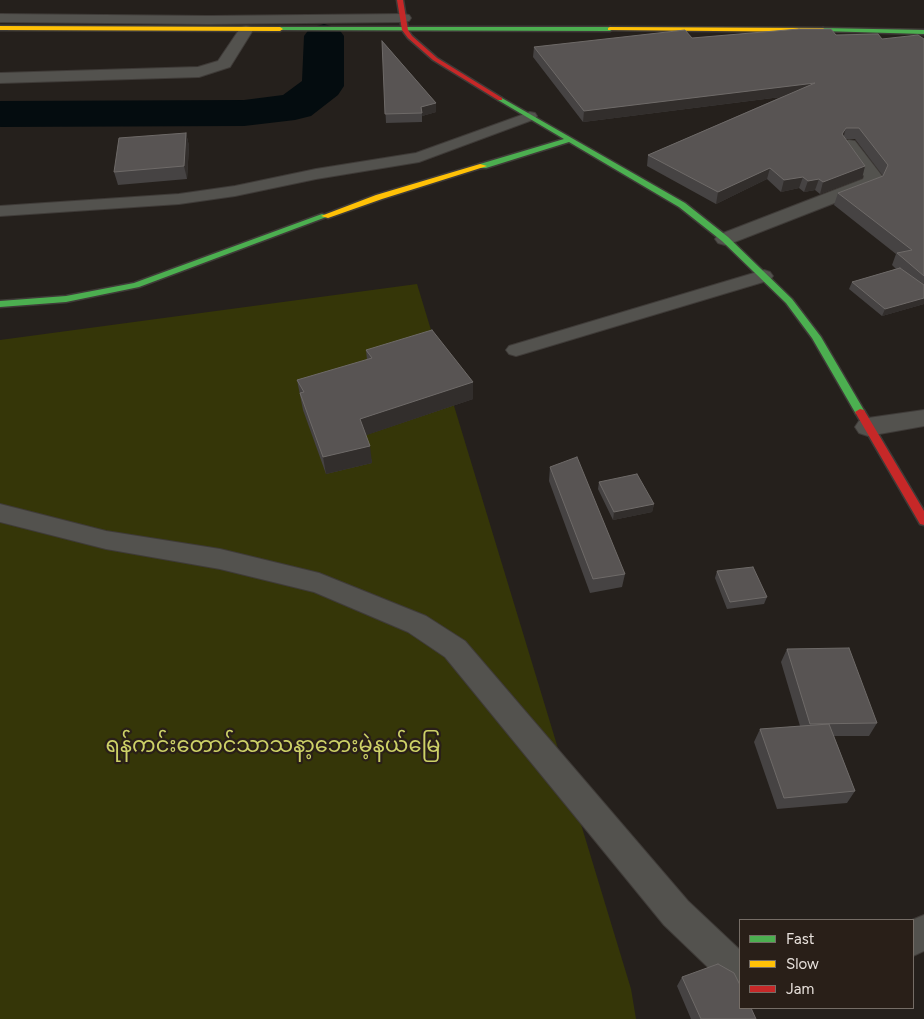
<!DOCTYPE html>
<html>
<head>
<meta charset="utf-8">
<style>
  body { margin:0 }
  #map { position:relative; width:924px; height:1019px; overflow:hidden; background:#25201c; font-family:Figtree,sans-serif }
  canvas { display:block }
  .legend { position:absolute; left:739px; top:919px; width:175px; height:90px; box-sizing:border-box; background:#291f18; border:1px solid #756d66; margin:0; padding:6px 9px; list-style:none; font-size:15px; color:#e8e1dc }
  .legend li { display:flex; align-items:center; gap:10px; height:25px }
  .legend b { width:25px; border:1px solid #756d66 }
</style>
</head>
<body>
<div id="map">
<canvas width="924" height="1019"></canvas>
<ul class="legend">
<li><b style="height:6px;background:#4caf50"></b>Fast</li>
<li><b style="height:6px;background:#ffc107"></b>Slow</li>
<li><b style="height:6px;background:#c62828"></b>Jam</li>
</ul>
</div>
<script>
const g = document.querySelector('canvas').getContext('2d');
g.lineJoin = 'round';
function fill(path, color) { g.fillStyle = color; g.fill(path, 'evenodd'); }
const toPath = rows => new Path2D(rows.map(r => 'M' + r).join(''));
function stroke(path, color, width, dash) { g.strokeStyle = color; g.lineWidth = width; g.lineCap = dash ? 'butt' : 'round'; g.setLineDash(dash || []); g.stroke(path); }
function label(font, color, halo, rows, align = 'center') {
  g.font = font + ' Figtree,"Noto Sans Myanmar",sans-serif'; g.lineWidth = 4.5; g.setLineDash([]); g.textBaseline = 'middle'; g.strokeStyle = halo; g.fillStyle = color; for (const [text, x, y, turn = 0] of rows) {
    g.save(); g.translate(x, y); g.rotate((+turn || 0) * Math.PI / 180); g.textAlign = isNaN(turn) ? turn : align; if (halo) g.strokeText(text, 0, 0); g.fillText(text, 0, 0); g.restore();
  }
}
const green = toPath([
  [417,284,631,989,636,1019,0,1019,0,340]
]);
const river = toPath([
  [324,24,338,28,344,36,344,86,338,95,311,116,295,120,244,126,0,127,0,101,244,100,283,95,302,81,304,36,310,28,324,24]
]);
const lane = toPath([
  [530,112,535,113,537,116,535,119,419,162,316,179,235,196,179,204,0,216,0,206,179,194,235,186,316,169,416,153,530,112],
  [764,270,770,272,773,276,770,280,523,354,516,356,509,354,506,350,509,346,764,270],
  [0,504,106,531,220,549,319,573,426,616,465,641,688,901,740,950,740,986,714,973,664,925,445,657,408,632,314,592,220,569,106,549,0,522,0,504],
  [924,915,924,951,913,956,912,920,924,915]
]);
const street = toPath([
  [0,14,209,16,404,14,409,15,411,18,409,21,404,22,209,24,0,22,0,14],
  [246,26,251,27,253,30,230,67,199,77,0,83,0,73,198,67,218,61,241,27,246,26],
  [849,140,855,141,882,176,878,186,732,243,725,245,718,243,715,239,718,235,863,179,864,176,840,145,843,141,849,140],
  [924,410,924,426,868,436,859,433,855,427,859,421,868,418,924,410]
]);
const fast = toPath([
  [280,27,610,27,613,29,610,31,278,30,277,29,280,27],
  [823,28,924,30,924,34,821,31,821,29,823,28],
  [500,97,685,203,728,237,792,299,821,337,865,412,864,414,856,414,812,338,786,303,722,241,679,207,569,142,486,168,480,168,480,164,564,139,498,100,498,98,500,97],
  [322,214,329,216,139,287,66,302,0,307,0,301,66,296,134,283,322,214]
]);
const slow = toPath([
  [0,26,280,27,283,29,280,31,0,30,0,26],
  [610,27,823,28,826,30,823,32,608,30,608,28,610,27],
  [480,164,487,166,382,199,328,218,321,216,376,195,480,164]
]);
const jam = toPath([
  [397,0,403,0,408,30,412,36,437,58,502,98,502,100,498,100,433,60,408,38,402,30,397,0],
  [860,409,864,410,924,511,924,525,920,524,855,412,860,409]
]);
const wall = toPath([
  [836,35,882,39,924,39,924,304,882,316,849,289,852,282,896,269,892,265,896,254,834,205,838,193,883,176,855,139,846,139,865,166,862,178,820,194,815,190,804,192,799,188,781,192,767,179,716,204,647,166,648,155,781,97,583,122,533,57,534,47,692,38],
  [382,41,436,103,436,112,422,116,422,122,386,123],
  [186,133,189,146,187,179,118,185,114,172],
  [366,350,473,382,473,399,366,435,372,463,326,474,303,410,297,380,367,360],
  [550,467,625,574,622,587,590,593,549,481],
  [599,482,654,504,652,512,613,520,598,489],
  [717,571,767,597,764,604,727,609,715,578],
  [787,649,877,723,869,736,834,736,855,791,847,803,777,809,754,742,760,729,800,726,781,662],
  [682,977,756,1019,691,1019,677,986]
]);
const shadedWall = toPath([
  [815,83,812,93,583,122,584,111],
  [436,103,436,112,422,116,421,107],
  [846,128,843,139,842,134],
  [186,133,189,146,187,179,184,166],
  [865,166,862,178,820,194,823,182],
  [770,168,767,179,716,204,718,192],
  [803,177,799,188,781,192,784,180],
  [819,179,815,190,804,192,808,181],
  [924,298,924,304,882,316,885,309],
  [473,382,473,399,361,437,360,419],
  [370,446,372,463,326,474,323,457],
  [654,504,652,512,613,520,614,512]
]);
const building = toPath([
  [799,29,831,29,836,35,878,34,882,39,918,35,924,39,924,276,897,253,912,250,838,193,883,176,888,165,859,128,846,128,842,134,865,166,823,182,819,179,808,181,803,177,784,180,770,168,718,192,648,155,815,83,584,111,534,47,685,30,692,38,799,29],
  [382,41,436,103,421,107,422,113,385,114,382,41],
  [186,133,184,166,114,172,119,138,186,133],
  [900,268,924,285,924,298,885,309,852,282,900,268],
  [432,330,473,382,360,419,370,446,323,457,300,393,304,392,297,380,372,358,366,350,432,330],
  [577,457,625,574,593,579,550,467,577,457],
  [637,474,654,504,614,512,599,482,637,474],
  [753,567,767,597,730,602,717,571,753,567],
  [849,648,877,723,810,724,787,649,849,648],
  [829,724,855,791,784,798,760,729,829,724],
  [718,964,734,973,740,985,740,1008,751,1008,756,1019,701,1019,682,977,718,964]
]);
const nearParknames = [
  ["ရန်ကင်းတောင်သာသနာ့ဘေးမဲ့နယ်မြေ",273,746]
];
fill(green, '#353608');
fill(river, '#040c0f');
stroke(lane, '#3f3b38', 2);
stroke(street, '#3f3b38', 2);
stroke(fast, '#3f3b38', 3);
stroke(slow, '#3f3b38', 3);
stroke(jam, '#3f3b38', 3);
fill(lane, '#53524e');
fill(street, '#53524e');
fill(fast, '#4caf50');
fill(slow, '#ffc107');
fill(jam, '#c62828');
fill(wall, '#464343');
fill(shadedWall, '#322e2c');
fill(building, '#585453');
stroke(building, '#6e6a68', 1);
label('21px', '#cdd167', '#291f18', nearParknames);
</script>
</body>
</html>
